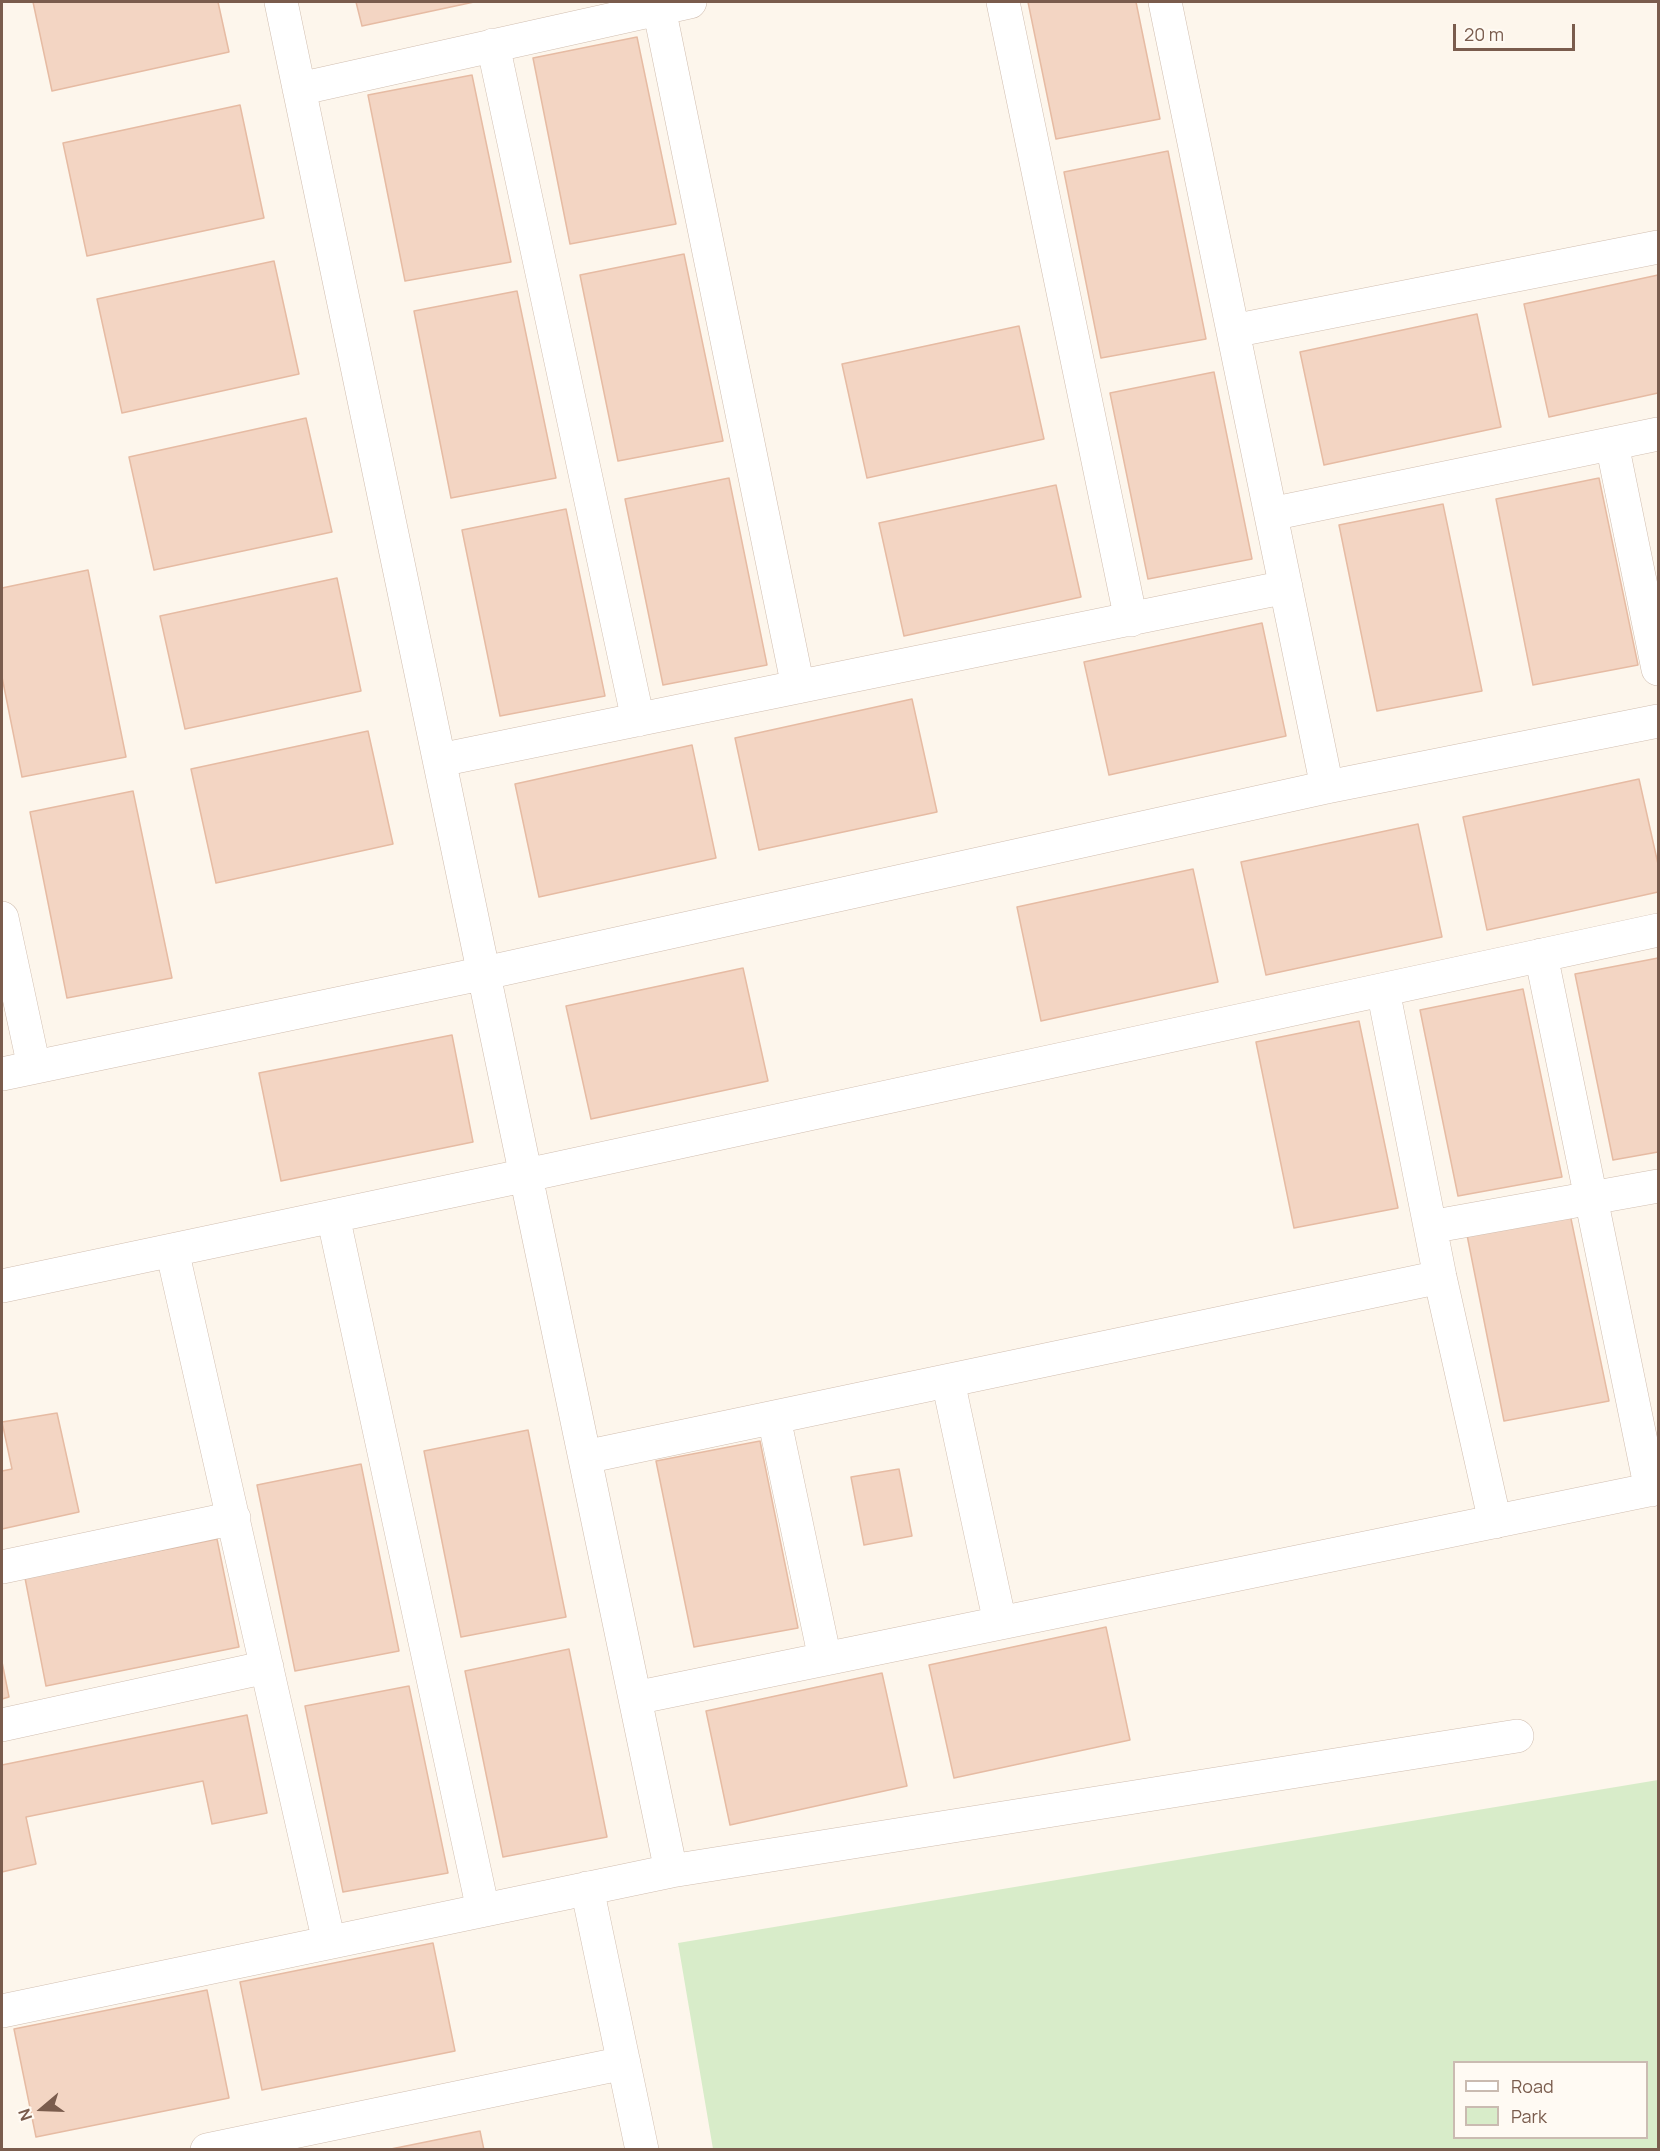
<!DOCTYPE html>
<html>
<head>
<meta charset="utf-8">
<style>
  body { margin:0 }
  #map { position:relative; width:1660px; height:2151px; overflow:hidden; background:#fdf6ec; font-family:Manrope,sans-serif }
  canvas { display:block }
  .frame { position:absolute; inset:0; border:3px solid #7a5c4d; pointer-events:none }
  .legend { position:absolute; left:1453px; top:2061px; width:195px; height:78px; box-sizing:border-box; background:#fffaf3; border:2px solid #cabbb1; margin:0; padding:8px 10px; list-style:none; font-size:18px; color:#7a5c4d }
  .legend li { display:flex; align-items:center; gap:12px; height:30px }
  .legend b { width:30px; border:2px solid #cabbb1 }
  .north { position:absolute; left:12px; top:2079px; width:60px; height:60px; -webkit-text-stroke:4px #fffaf3; paint-order:stroke; rotate:251deg; font-size:16px; font-weight:700; line-height:24px; text-align:center; color:#7a5c4d }
  .north::after { content:''; display:block; margin:auto; width:21px; height:27px; background:#7a5c4d; clip-path:polygon(50% 0,100% 100%,50% 72%,0 100%) }
  .scale { position:absolute; left:1453px; top:24px; width:122px; height:27px; box-sizing:border-box; border:3px solid #7a5c4d; border-top:0; padding-left:8px; font-size:18px; line-height:21px; white-space:nowrap; color:#7a5c4d; -webkit-text-stroke:4px #fffaf3; paint-order:stroke }
</style>
</head>
<body>
<div id="map">
<canvas width="1660" height="2151"></canvas>
<div class="frame"></div>
<ul class="legend">
<li><b style="height:8px;background:#fff"></b>Road</li>
<li><b style="height:16px;background:#d8ecc9"></b>Park</li>
</ul>
<div class="north">N</div>
<div class="scale">20 m</div>
</div>
<script>
const g = document.querySelector('canvas').getContext('2d');
g.lineJoin = 'round';
function fill(path, color) { g.fillStyle = color; g.fill(path, 'evenodd'); }
const toPath = rows => new Path2D(rows.map(r => 'M' + r).join(''));
function stroke(path, color, width, dash) { g.strokeStyle = color; g.lineWidth = width; g.lineCap = dash ? 'butt' : 'round'; g.setLineDash(dash || []); g.stroke(path); }
const green = toPath([
  [1658,1780,1658,2149,713,2149,678,1943],
  [1454,2062,1646,2062,1646,2138,1454,2138]
]);
const building = toPath([
  [33,2,218,2,229,52,52,91,33,2],
  [356,2,474,2,362,26,356,2],
  [1028,2,1136,2,1160,119,1056,139,1028,2],
  [637,37,676,224,570,244,533,58,637,37],
  [472,75,511,262,405,281,368,95,472,75],
  [240,105,264,218,87,256,63,143,240,105],
  [1168,151,1206,339,1101,358,1064,172,1168,151],
  [684,254,723,441,618,461,580,275,684,254],
  [274,261,299,374,122,413,97,299,274,261],
  [1658,275,1658,393,1549,417,1524,304,1658,275],
  [517,291,556,478,451,498,414,311,517,291],
  [1477,314,1501,427,1324,465,1300,352,1477,314],
  [1019,326,1044,439,867,478,842,364,1019,326],
  [1214,372,1252,559,1148,579,1110,393,1214,372],
  [306,418,332,532,154,570,129,457,306,418],
  [729,478,767,665,663,685,625,499,729,478],
  [1599,478,1638,665,1533,685,1496,499,1599,478],
  [1056,485,1081,597,904,636,879,523,1056,485],
  [1443,504,1482,691,1377,711,1339,525,1443,504],
  [566,509,605,696,500,716,462,530,566,509],
  [88,570,126,757,22,777,2,677,2,588,88,570],
  [337,578,361,691,185,729,160,616,337,578],
  [1262,623,1286,736,1109,775,1084,662,1262,623],
  [912,699,937,812,759,850,735,738,912,699],
  [368,731,393,844,216,883,191,769,368,731],
  [692,745,716,858,539,897,515,784,692,745],
  [1639,779,1658,864,1658,892,1487,930,1463,817,1639,779],
  [133,791,172,978,67,998,30,812,133,791],
  [1418,824,1442,937,1266,975,1241,862,1418,824],
  [1193,869,1218,982,1041,1021,1017,907,1193,869],
  [1658,958,1658,1152,1613,1160,1575,974,1658,958],
  [743,968,768,1081,591,1119,566,1006,743,968],
  [1523,989,1562,1177,1458,1196,1420,1010,1523,989],
  [1359,1021,1398,1208,1294,1228,1256,1042,1359,1021],
  [452,1035,473,1142,281,1181,259,1073,452,1035],
  [1570,1214,1609,1401,1504,1421,1467,1235,1570,1214],
  [57,1413,79,1512,2,1529,2,1471,12,1469,2,1422,57,1413],
  [528,1430,566,1617,461,1637,424,1451,528,1430],
  [760,1441,798,1628,694,1647,656,1461,760,1441],
  [361,1464,399,1651,295,1671,257,1485,361,1464],
  [899,1469,912,1536,864,1545,851,1477,899,1469],
  [217,1539,239,1647,46,1686,25,1578,217,1539],
  [1106,1627,1130,1740,954,1778,929,1665,1106,1627],
  [569,1649,607,1837,503,1857,465,1671,569,1649],
  [2,1662,9,1697,2,1699,2,1662],
  [882,1673,907,1786,730,1825,706,1711,882,1673],
  [409,1686,448,1873,343,1892,305,1706,409,1686],
  [247,1715,267,1813,212,1824,203,1781,26,1817,36,1864,2,1872,2,1765,247,1715],
  [433,1943,455,2051,262,2090,240,1982,433,1943],
  [207,1990,229,2098,36,2137,14,2029,207,1990],
  [480,2131,484,2150,386,2150,480,2131]
]);
const street = toPath([
  [281,2,671,1871],
  [1003,2,1131,620],
  [1165,2,1327,787],
  [659,8,798,687],
  [493,45,638,720],
  [299,89,690,2],
  [1233,331,1658,247],
  [1612,444,1658,669],
  [1271,514,1658,434],
  [440,760,1286,587],
  [2,918,34,1067],
  [1541,955,1651,1490],
  [1383,990,1440,1277,1495,1522],
  [2,1074,485,973,1327,787,1658,721],
  [333,1216,483,1910],
  [1430,1227,1658,1186],
  [172,1250,329,1942],
  [2,1286,527,1175,1658,930],
  [948,1381,1000,1623],
  [774,1418,825,1659],
  [585,1457,1440,1277],
  [2,1567,234,1518],
  [635,1698,1658,1488],
  [2,1725,267,1667],
  [587,1888,642,2150],
  [2,2011,671,1871,1517,1736],
  [207,2150,624,2063]
]);
fill(green, '#d8ecc9');
fill(building, '#f3d5c3');
stroke(building, '#e6bba3', 1.5);
stroke(street, '#d1beb0', 34);
stroke(street, '#fff', 33);
</script>
</body>
</html>
